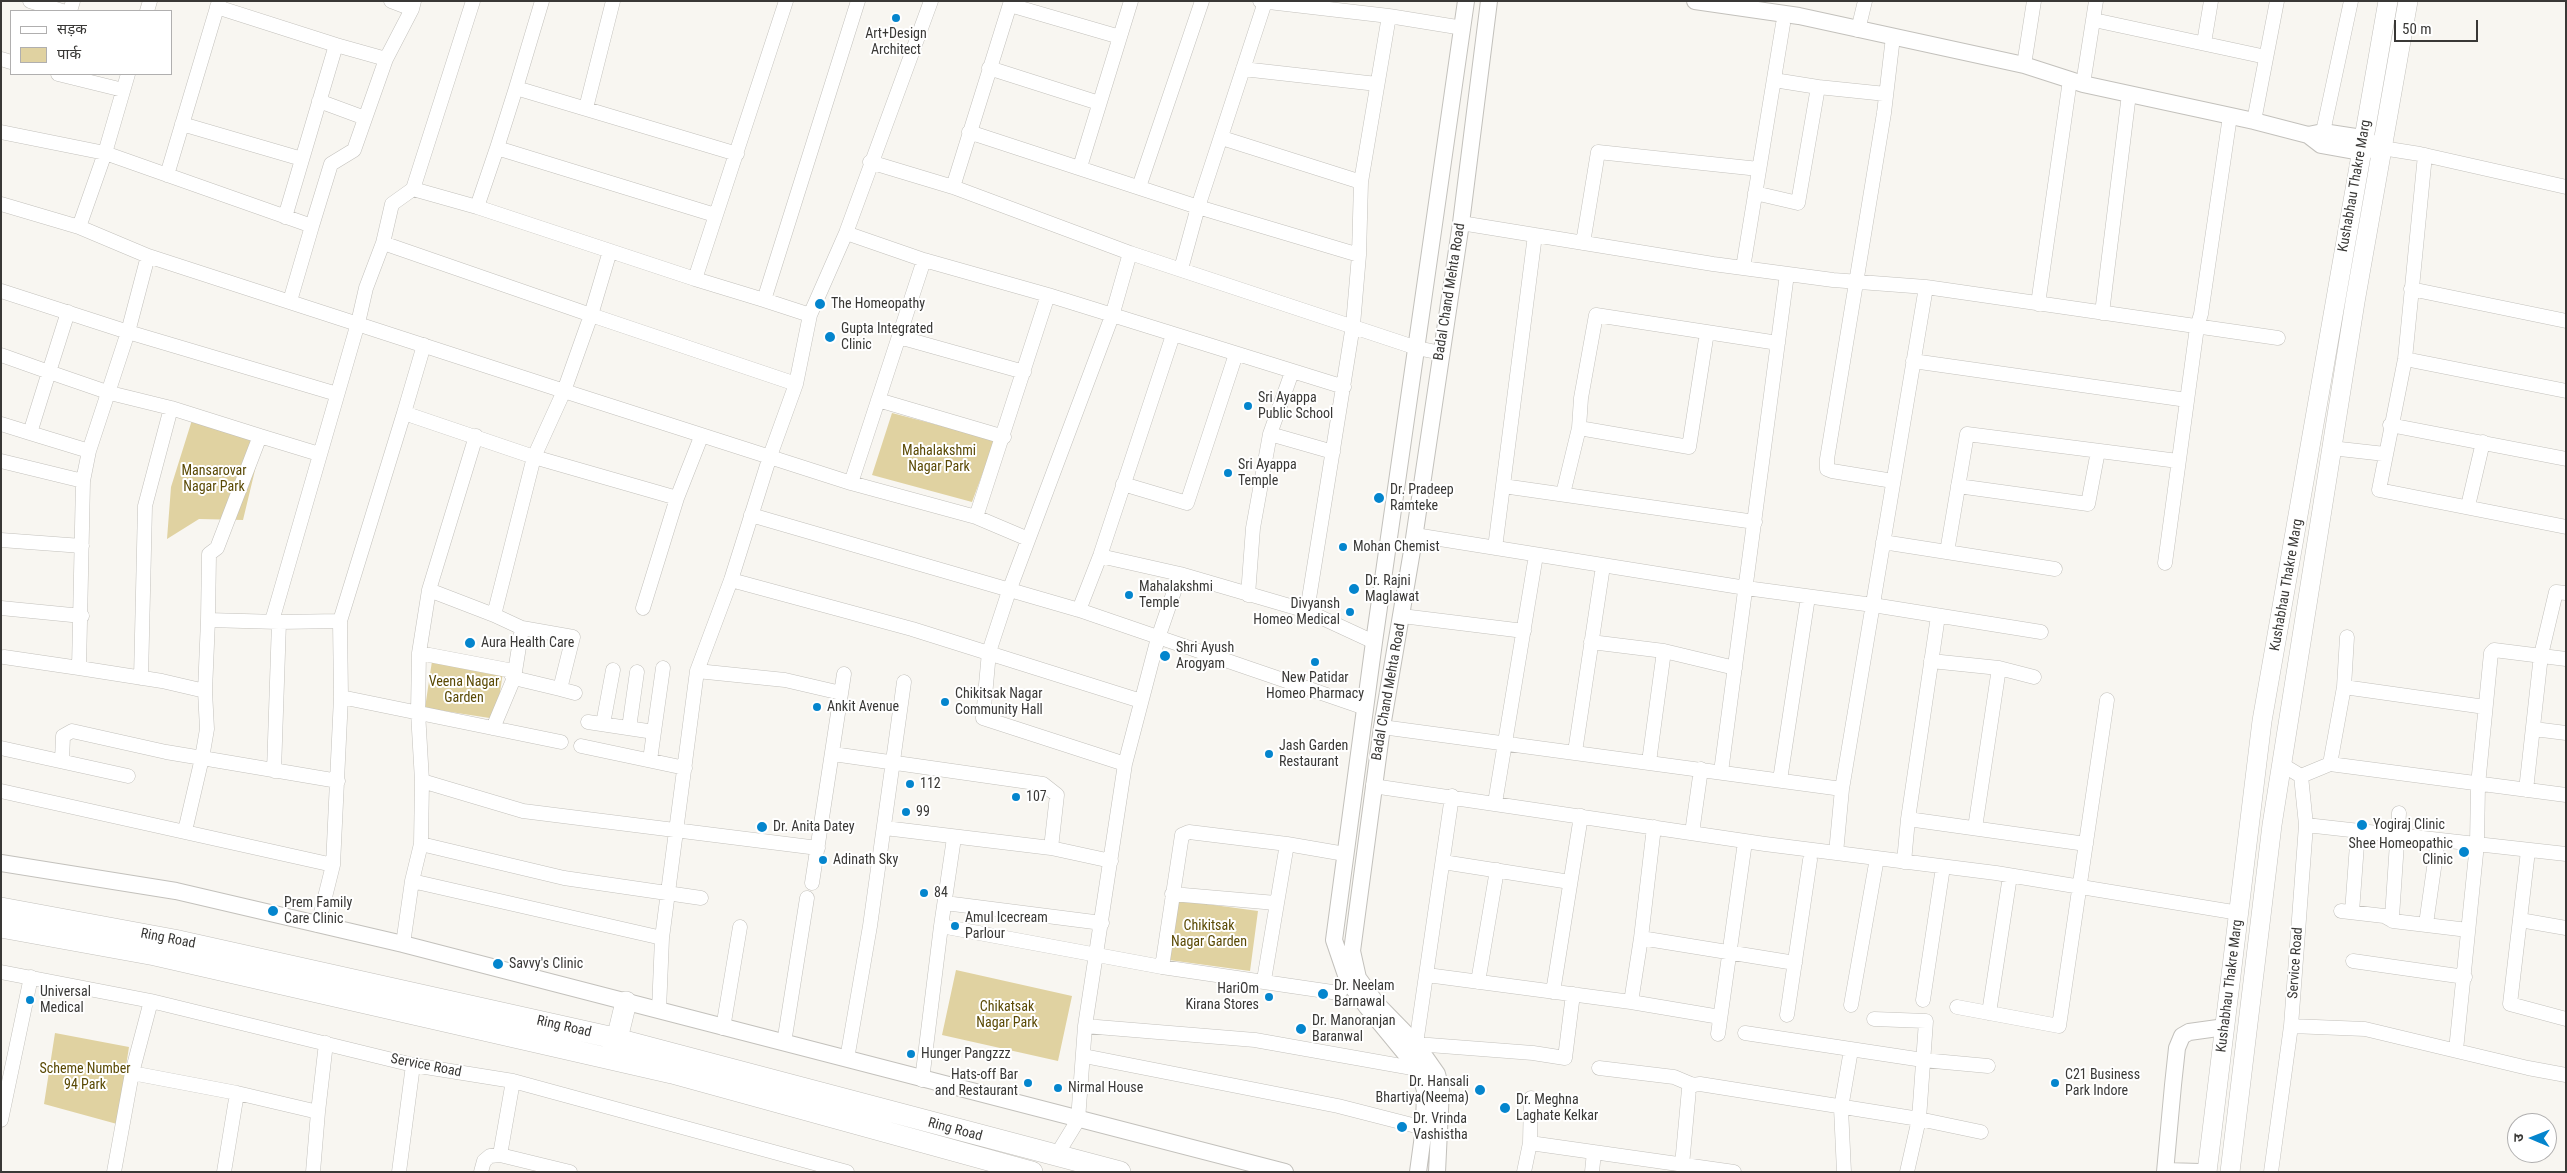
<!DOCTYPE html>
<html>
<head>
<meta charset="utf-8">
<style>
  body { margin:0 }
  #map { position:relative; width:2567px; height:1173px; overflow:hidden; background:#f8f6f1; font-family:"Roboto Condensed","Noto Sans Devanagari",sans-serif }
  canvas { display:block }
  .frame { position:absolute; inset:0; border:2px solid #393836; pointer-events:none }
  .legend { position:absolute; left:10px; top:10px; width:162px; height:65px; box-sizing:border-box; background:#fff; border:1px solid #b0afaf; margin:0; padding:6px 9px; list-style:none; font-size:15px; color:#393836 }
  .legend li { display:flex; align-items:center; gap:10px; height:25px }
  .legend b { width:25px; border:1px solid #b0afaf }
  .north { position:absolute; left:2507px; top:1113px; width:50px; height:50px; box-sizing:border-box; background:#fff; border:1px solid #b0afaf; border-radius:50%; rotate:271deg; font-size:14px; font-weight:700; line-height:20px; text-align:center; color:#393836 }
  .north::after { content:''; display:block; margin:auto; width:18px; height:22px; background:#0485cd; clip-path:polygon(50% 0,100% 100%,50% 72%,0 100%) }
  .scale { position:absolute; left:2394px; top:20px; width:84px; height:22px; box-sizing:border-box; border:2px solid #393836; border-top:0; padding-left:6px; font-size:15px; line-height:18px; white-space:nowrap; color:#393836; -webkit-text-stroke:4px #fff; paint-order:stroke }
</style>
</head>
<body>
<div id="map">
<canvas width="2567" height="1173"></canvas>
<div class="frame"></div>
<ul class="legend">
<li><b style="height:6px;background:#fff"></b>सड़क</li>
<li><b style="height:14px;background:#e0d2a1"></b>पार्क</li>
</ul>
<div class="north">उ</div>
<div class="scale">50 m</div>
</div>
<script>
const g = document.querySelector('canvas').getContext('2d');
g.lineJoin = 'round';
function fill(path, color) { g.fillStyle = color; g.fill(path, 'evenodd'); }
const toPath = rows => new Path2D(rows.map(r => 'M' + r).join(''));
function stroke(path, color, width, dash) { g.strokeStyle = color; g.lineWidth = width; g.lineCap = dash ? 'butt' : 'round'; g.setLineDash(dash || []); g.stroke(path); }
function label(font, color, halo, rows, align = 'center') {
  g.font = font + ' "Roboto Condensed",sans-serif'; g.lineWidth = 4; g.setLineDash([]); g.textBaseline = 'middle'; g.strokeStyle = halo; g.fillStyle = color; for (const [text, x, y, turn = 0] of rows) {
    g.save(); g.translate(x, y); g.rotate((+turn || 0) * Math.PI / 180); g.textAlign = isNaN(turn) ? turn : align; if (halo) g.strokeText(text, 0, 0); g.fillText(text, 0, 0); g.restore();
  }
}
const green = toPath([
  [892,413,995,440,972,502,872,475],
  [192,420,262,441,243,520,199,519,167,539,171,487],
  [432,661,503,672,496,719,425,708],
  [1177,900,1258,911,1250,971,1169,960],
  [956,970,1072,996,1058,1061,942,1035],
  [55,1033,129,1047,117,1124,44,1104]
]);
const minor = toPath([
  [30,1,62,11],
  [391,1,412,9],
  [473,1,413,189,477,207],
  [1260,1,1389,16,1463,28],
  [1010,5,1120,37],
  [217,7,336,45,285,217],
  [70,11,73,1],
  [147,11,150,1],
  [2094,20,2266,57],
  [1858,30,1865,1],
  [1893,37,1884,113,1827,459,1827,469,1832,471,1893,481],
  [2204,43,2211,1],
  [1,59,11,62],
  [386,59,412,9,414,1],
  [2024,65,2034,1],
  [989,68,1099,103],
  [1243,69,1377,84],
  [58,74,123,90],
  [2083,84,2096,1],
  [1818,87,1886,94],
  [516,88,542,1],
  [319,101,365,118],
  [586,108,613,1],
  [2254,121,2277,1],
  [182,124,302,159],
  [1,132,105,153,128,74],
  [969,132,1198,207,1359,255],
  [2323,132,2351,1],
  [1222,138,1361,182],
  [497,148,516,88,737,154],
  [2382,148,2420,154,2566,187],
  [2425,155,2405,359,2379,490,2566,527],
  [870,162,953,187,1130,253,1417,348,1441,353],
  [1080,167,1131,1],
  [167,175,219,1],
  [953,187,1011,1],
  [1139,187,1202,1],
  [413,189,392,204,383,243,591,315,610,251],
  [1755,193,1798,203,1818,87,1774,80],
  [1,204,79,227],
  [1461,223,1713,264,1833,280,1926,287,2278,338],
  [312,226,331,164,354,150,386,59,336,45],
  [846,233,924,260,1048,295,1344,387],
  [1583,243,1598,152,1759,169],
  [148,256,79,227,105,153,312,226,290,301],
  [1743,268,1783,24],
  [1181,269,1198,207,1265,2],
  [695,279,477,207,497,148,715,215],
  [2411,289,2566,321],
  [1,291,128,332,337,394],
  [764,300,695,279,786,1],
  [2038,304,2070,80],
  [2102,313,2129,94],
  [810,315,764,300,858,1],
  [899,337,1024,372],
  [1,355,49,372,68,312],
  [2405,359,2566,391],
  [1913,361,2187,400],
  [796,384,591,315,564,391,851,483,976,517,1028,539],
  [878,400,1004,437],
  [404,413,424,345],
  [1,424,30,433],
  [2390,425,2566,459],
  [1579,428,1689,447,1707,332],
  [1270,434,1333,452],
  [2331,448,2385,454],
  [89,451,30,433,49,372,110,393,171,408,260,436],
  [1,461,83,481],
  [851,483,924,260],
  [1123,484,1187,503,1236,354],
  [1503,486,1755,522],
  [1958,486,2088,504,2098,451],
  [1563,494,1579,428,1581,398,1596,315,1778,343],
  [677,498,701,437],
  [2468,506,2483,442],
  [751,515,1079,610,1365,708],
  [976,517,1048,295],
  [1415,535,1746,588,1873,605,2041,632],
  [1,540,82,546],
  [1883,542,2055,569],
  [1495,548,1535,235],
  [1947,552,1967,434,2178,461],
  [1100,556,1180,574,1307,611,1374,642],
  [2165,563,2197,327,2201,314,2230,116],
  [731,580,912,629,1141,701],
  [1248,595,1253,528,1270,434,1292,372],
  [1,608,82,616],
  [1079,610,1100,556,1173,335],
  [1307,611,1353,325,1359,255,1361,182,1389,16],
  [494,615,522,628],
  [1402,616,1524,631],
  [208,620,209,554,217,548,260,436,319,454],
  [272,621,358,323,366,288,383,243],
  [279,622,340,621],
  [1591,642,1664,651,1735,668],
  [419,653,429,590],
  [4,657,79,668],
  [1931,661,1999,668,2034,677],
  [697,671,785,680,841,693],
  [141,678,145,506,171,408],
  [2344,687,2485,707],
  [560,689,575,693],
  [341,697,561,742],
  [588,722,654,732],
  [603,724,613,670],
  [1382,727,1842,789],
  [629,728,637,672],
  [2534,729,2566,733],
  [581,746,685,768],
  [1,748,128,776],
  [1575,752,1603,566],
  [833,754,1043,784,1057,795,1051,848],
  [650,760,663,668],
  [62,761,63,736,72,731,166,752,202,758,207,729,205,691],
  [1649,762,1664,651],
  [1125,764,983,718,989,652,1009,591,1112,316,1130,253],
  [2330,764,2566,795],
  [274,771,279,622,208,620,205,691,162,681,79,668,83,481,89,451,128,332,148,256,564,391,534,457,494,615,429,590,476,436],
  [1721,772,1787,274],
  [2301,776,2330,764,2344,687,2347,637],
  [1780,780,1808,597],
  [422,781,523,811,818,848],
  [1373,786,1765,844,1996,873,2239,913],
  [2526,790,2541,655,2556,592,2566,593],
  [1,791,333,865],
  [1452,796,1416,1044,1533,1053,1565,1058,1573,994],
  [1495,803,1536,555],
  [2399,813,2392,917,2393,921,2468,930],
  [1908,819,2086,844],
  [2306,825,2566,854],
  [885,828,1051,848,1111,861],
  [1975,828,1999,668],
  [185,831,202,758,338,781],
  [1692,833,1701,769],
  [421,844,564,878,701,898],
  [1287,844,1345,854],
  [2528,851,2510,1004,2566,1019],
  [1836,853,1842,789,1926,287],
  [1443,862,1570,882],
  [1904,862,1908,819,1938,616],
  [412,881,662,938],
  [812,883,844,674],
  [1172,894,1276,903],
  [945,903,1102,923],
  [2341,911,2384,916,2393,921],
  [2352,912,2358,831],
  [2520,920,2566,928],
  [2426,924,2438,840],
  [318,925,333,865,341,697,340,621,404,413,534,457,677,498,643,608],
  [941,926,1162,967,1339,993,1348,981],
  [1641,938,1654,827],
  [403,944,412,881,421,844,422,781,418,712,419,653,508,670,514,678,560,689,573,637,522,628,514,678,493,728],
  [2353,961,2465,977],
  [1162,967,1182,835,1189,832,1287,844,1264,980],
  [1,972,151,1001,413,1065,513,1081,847,1172],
  [1427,975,1631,1002,1641,938,1795,963],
  [1478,982,1497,870],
  [1553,992,1581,816],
  [1923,1000,1943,867],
  [1631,1002,1720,1017],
  [1851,1005,1877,858],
  [1957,1007,2059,1026,2107,700],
  [659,1010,662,938,697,671,731,580,770,456,796,384,810,315,846,233,931,1],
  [1989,1013,2010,876],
  [1787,1015,1810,860],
  [1874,1019,1926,1021,1919,1119,1907,1172],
  [1085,1026,1255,1040,1418,1069],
  [2291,1026,2365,1029,2528,1068,2566,1075],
  [723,1028,740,927],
  [1745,1033,1923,1060,1988,1066],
  [1718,1034,1744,849],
  [784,1043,807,898],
  [2456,1050,2477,844,2478,785,2491,653,2494,650,2566,659],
  [1084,1056,1338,1106,1424,1128],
  [847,1059,870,926,904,682],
  [1599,1068,1674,1077,1693,1085],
  [132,1073,237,1093,318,1112,326,1043],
  [922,1080,941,926,954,838],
  [513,1081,500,1155,570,1172],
  [1,1120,31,977],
  [1530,1143,1531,1098],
  [1056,1156,1078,1120,1085,1026,1125,764,1158,638,1180,574],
  [1682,1165,1689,1089,1693,1085,1700,1084,1919,1119,1981,1132],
  [114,1172,132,1073,151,1001],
  [224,1172,237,1093],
  [313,1172,318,1112],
  [399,1172,413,1065],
  [481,1172,484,1161,490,1156,500,1155],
  [1524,1172,1530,1143,1734,1172],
  [1592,1172,1594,1152],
  [1844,1172,1841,1108,1851,1050],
  [2271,1172,2291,1026,2306,825,2301,776,2281,764]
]);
const tertiary = toPath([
  [1695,1,1799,16,2024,65,2083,84,2254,121,2308,135,2321,145,2360,152,2373,149],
  [2308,135,2323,132,2362,138,2376,145],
  [1,863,176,891,403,944,1285,1172],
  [2165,1171,2200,1172],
  [1418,1172,1424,1128,1425,1090,1418,1069,1367,1007,1348,981,1334,940,1374,642,1466,1],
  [1437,1172,1441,1089,1437,1074,1416,1044,1376,1003,1358,978,1352,951,1382,727,1413,545,1461,223,1489,1],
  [2165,1172,2173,1085,2177,1048,2182,1036,2189,1032,2225,1027]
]);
const secondary = toPath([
  [2207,1172,2262,721,2388,1],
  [2230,1172,2272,825,2355,302,2408,1]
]);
const primary = toPath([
  [1,908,174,940,605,1036,1120,1172],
  [1,927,155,955,672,1073,1032,1172],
  [617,1039,626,1002]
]);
const markers = [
  [896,18,5,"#0485cd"],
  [820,304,6,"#0485cd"],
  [830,337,6,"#0485cd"],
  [1248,406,5,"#0485cd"],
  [1228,473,5,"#0485cd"],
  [1379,498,6,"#0485cd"],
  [1343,547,5,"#0485cd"],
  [1354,589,6,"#0485cd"],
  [1129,595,5,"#0485cd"],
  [1350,612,5,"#0485cd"],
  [470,643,6,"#0485cd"],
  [1165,656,6,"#0485cd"],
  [1315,662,5,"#0485cd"],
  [945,702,5,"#0485cd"],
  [817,707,5,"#0485cd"],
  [1269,754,5,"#0485cd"],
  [910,784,5,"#0485cd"],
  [1016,797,5,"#0485cd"],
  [906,812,5,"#0485cd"],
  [2362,825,6,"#0485cd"],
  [762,827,6,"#0485cd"],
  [2464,852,6,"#0485cd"],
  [823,860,5,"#0485cd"],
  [924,893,5,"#0485cd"],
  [273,911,6,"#0485cd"],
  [955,926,5,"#0485cd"],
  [498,964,6,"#0485cd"],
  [1323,994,6,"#0485cd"],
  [1269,997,5,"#0485cd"],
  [30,1000,5,"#0485cd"],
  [1301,1029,6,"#0485cd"],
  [911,1054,5,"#0485cd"],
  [1028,1083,5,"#0485cd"],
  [2055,1083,5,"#0485cd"],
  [1058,1088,5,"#0485cd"],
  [1480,1090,6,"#0485cd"],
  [1505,1108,6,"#0485cd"],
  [1402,1127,6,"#0485cd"]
];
const poiNames = [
  ["Art+Design",896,34,"center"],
  ["Architect",896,50,"center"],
  ["The Homeopathy",831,304],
  ["Gupta Integrated",841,329],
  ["Clinic",841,345],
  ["Sri Ayappa",1258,398],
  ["Public School",1258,414],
  ["Sri Ayappa",1238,465],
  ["Temple",1238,481],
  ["Dr. Pradeep",1390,490],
  ["Ramteke",1390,506],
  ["Mohan Chemist",1353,547],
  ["Dr. Rajni",1365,581],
  ["Maglawat",1365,597],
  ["Mahalakshmi",1139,587],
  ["Temple",1139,603],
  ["Divyansh",1340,604,"right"],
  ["Homeo Medical",1340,620,"right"],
  ["Aura Health Care",481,643],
  ["Shri Ayush",1176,648],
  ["Arogyam",1176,664],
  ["New Patidar",1315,678,"center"],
  ["Homeo Pharmacy",1315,694,"center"],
  ["Chikitsak Nagar",955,694],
  ["Community Hall",955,710],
  ["Ankit Avenue",827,707],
  ["Jash Garden",1279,746],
  ["Restaurant",1279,762],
  ["112",920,784],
  ["107",1026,797],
  ["99",916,812],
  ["Yogiraj Clinic",2373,825],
  ["Dr. Anita Datey",773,827],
  ["Shee Homeopathic",2453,844,"right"],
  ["Clinic",2453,860,"right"],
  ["Adinath Sky",833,860],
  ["84",934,893],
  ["Prem Family",284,903],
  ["Care Clinic",284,919],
  ["Amul Icecream",965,918],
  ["Parlour",965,934],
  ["Savvy's Clinic",509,964],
  ["Dr. Neelam",1334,986],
  ["Barnawal",1334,1002],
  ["HariOm",1259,989,"right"],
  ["Kirana Stores",1259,1005,"right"],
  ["Universal",40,992],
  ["Medical",40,1008],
  ["Dr. Manoranjan",1312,1021],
  ["Baranwal",1312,1037],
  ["Hunger Pangzzz",921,1054],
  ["Hats-off Bar",1018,1075,"right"],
  ["and Restaurant",1018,1091,"right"],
  ["C21 Business",2065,1075],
  ["Park Indore",2065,1091],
  ["Dr. Hansali",1469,1082,"right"],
  ["Bhartiya(Neema)",1469,1098,"right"],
  ["Nirmal House",1068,1088],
  ["Dr. Meghna",1516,1100],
  ["Laghate Kelkar",1516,1116],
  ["Dr. Vrinda",1413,1119],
  ["Vashistha",1413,1135]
];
const streetNames = [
  ["Kushabhau Thakre Marg",2355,186,-80],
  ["Badal Chand Mehta Road",1450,292,-81],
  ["Kushabhau Thakre Marg",2287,585,-80],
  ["Badal Chand Mehta Road",1389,692,-80],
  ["Ring Road",168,939,11],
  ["Service Road",2296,963,-86],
  ["Kushabhau Thakre Marg",2230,986,-83],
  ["Ring Road",564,1027,13],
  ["Service Road",426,1066,11],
  ["Ring Road",955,1130,15]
];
const parkNames = [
  ["Mahalakshmi",939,451],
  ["Nagar Park",939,467],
  ["Mansarovar",214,471],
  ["Nagar Park",214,487],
  ["Veena Nagar",464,682],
  ["Garden",464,698],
  ["Chikitsak",1209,926],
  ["Nagar Garden",1209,942],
  ["Chikatsak",1007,1007],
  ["Nagar Park",1007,1023],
  ["Scheme Number",85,1069],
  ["94 Park",85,1085]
];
fill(green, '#e0d2a1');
stroke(minor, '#c3c1bc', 15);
stroke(tertiary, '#c3c1bc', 18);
stroke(secondary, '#c3c1bc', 20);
stroke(primary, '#c3c1bc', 22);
stroke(minor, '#fff', 14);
stroke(tertiary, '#fff', 16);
stroke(secondary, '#fff', 19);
stroke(primary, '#fff', 21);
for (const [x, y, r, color] of markers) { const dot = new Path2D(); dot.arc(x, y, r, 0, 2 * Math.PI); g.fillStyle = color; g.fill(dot); stroke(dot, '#fff', 2); }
label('14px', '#393836', '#fff', poiNames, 'left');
label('14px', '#393836', '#fff', streetNames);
label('14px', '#5a4904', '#fff', parkNames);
</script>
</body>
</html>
